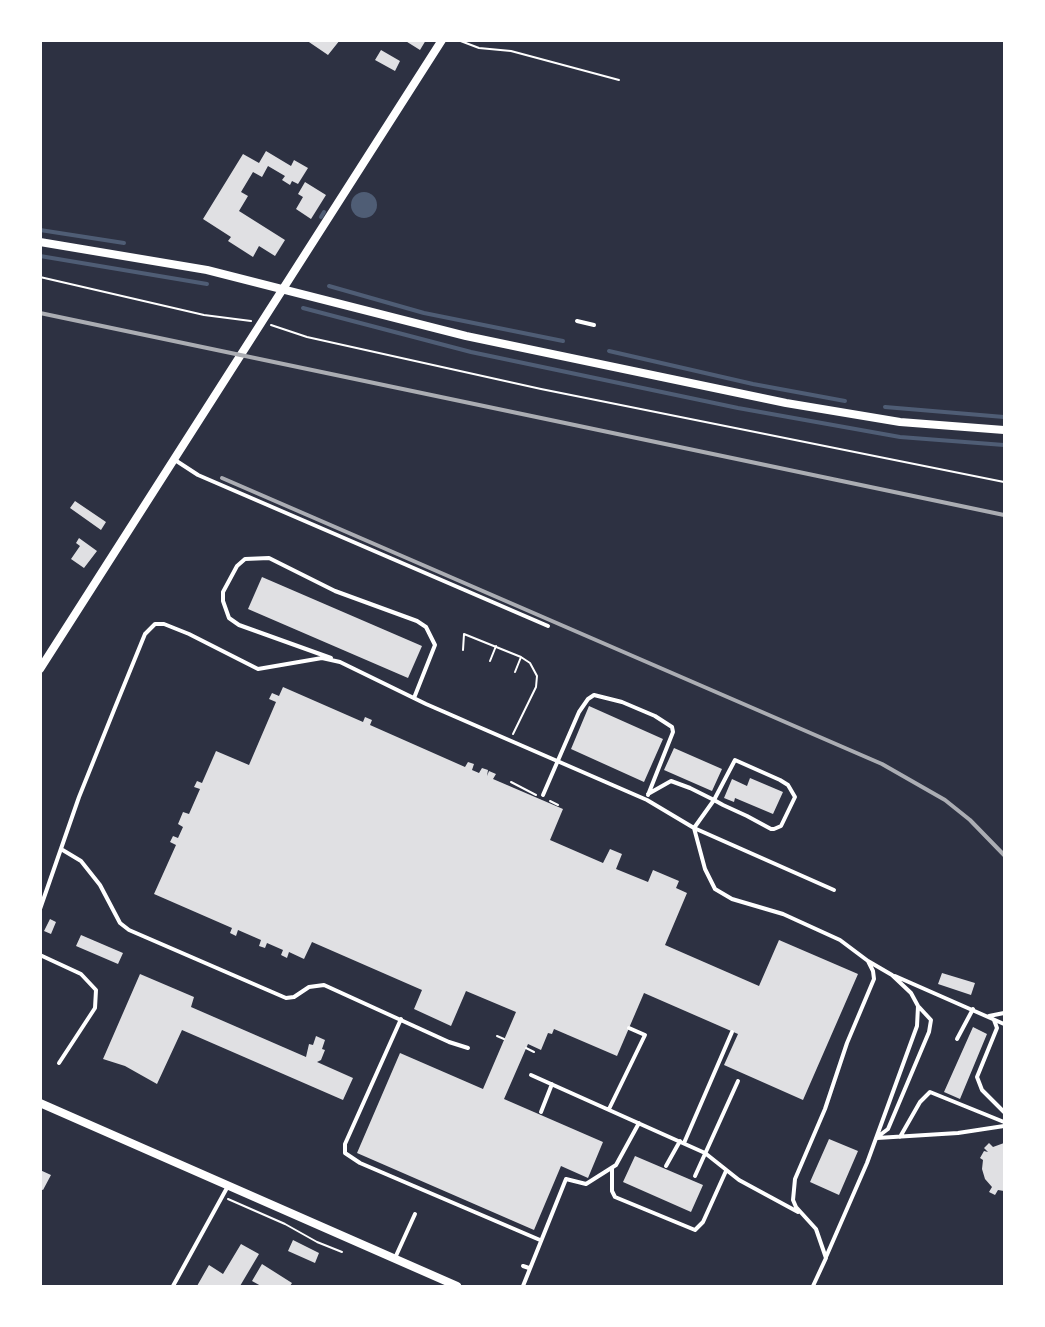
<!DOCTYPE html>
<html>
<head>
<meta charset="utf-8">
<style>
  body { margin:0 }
  #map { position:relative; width:1045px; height:1327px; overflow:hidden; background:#2d3142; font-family:"PT Sans",sans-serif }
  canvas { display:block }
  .frame { position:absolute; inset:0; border:42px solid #fff; pointer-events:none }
</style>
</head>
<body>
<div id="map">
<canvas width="1045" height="1327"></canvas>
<div class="frame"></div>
</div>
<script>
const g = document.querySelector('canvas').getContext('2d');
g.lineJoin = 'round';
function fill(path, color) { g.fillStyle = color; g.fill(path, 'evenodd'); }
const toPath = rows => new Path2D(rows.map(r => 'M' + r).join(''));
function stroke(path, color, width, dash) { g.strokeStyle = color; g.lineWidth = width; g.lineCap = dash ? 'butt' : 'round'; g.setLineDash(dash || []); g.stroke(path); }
const water = toPath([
  '351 205a13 13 0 1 1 26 0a13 13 0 1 1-26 0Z'
]);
const stream = toPath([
  [321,217,324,212],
  [40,230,124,243],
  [40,256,207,284],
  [329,286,424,313,563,341],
  [303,308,471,352,738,408,900,437,1004,445],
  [609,351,753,384,845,401],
  [885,407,1004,417]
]);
const building = toPath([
  [306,40,340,40,328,55],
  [404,40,426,40,420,50],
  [381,50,400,61,395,71,375,60],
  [266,151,291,166,294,160,308,168,298,184,292,181,290,185,282,180,285,176,268,166,262,177,253,172,241,192,248,196,239,211,285,240,275,256,259,246,253,257,228,241,231,237,203,219,243,154,259,163],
  [305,182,326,195,311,219,296,209,303,197,298,194],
  [75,501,106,522,101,530,70,508],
  [79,538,97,551,84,568,71,559,80,546,76,543],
  [262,577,422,646,408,678,248,609],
  [283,687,363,722,365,717,372,720,370,725,465,767,468,762,474,764,472,770,479,773,482,768,488,770,487,776,489,771,496,774,493,779,563,809,550,840,603,863,610,849,622,854,616,869,648,882,653,870,679,881,676,888,687,893,665,945,759,986,779,940,858,974,803,1100,724,1065,738,1034,644,993,617,1056,554,1029,552,1034,548,1033,541,1050,528,1044,504,1099,603,1142,588,1178,561,1166,534,1230,357,1153,400,1053,483,1089,516,1012,466,991,451,1026,414,1009,422,990,312,942,304,959,289,952,287,958,281,955,283,950,267,943,265,948,259,946,261,940,238,930,236,936,230,933,232,928,154,894,176,845,170,842,173,836,178,838,183,827,178,824,183,812,189,814,200,789,194,787,197,781,202,783,216,751,249,765,276,702,269,699,272,693,279,696],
  [589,706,663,739,644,782,571,749],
  [674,748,722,769,712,791,664,770],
  [750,778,783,792,773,814,735,798,734,802,724,798,732,779,747,786],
  [50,919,56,922,51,934,44,931],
  [81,935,123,953,118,964,76,946],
  [942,973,975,983,971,995,938,984],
  [140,974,194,997,191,1007,306,1057,309,1044,313,1045,316,1036,325,1040,322,1049,325,1050,321,1060,317,1062,353,1078,343,1100,182,1030,157,1084,125,1066,103,1059],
  [973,1027,987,1034,960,1099,944,1092],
  [829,1139,858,1151,839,1195,810,1182],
  [989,1143,993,1147,1004,1143,1004,1191,998,1190,995,1195,989,1192,992,1187,985,1179,982,1169,983,1160,980,1158,984,1151,988,1152,984,1148],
  [635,1156,703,1185,691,1212,623,1182],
  [40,1170,51,1175,43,1190,40,1189],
  [293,1240,319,1253,315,1263,288,1251],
  [241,1244,259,1254,240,1286,197,1286,209,1265,223,1274],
  [262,1264,292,1283,290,1286,261,1286,252,1281]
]);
const path = toPath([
  [458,40,479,48,511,51,619,80],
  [40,277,204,315,251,321],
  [271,325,307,337,541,389,1004,482],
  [463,650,464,634,521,657,530,663,537,676,536,687,513,734],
  [490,661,496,646],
  [515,672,521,657],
  [511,782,536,795],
  [550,801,558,805],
  [497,1036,504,1039],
  [526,1048,534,1052],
  [228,1199,285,1224,317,1242,342,1252]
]);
const service = toPath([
  [577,321,594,325],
  [175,460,198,475,548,626],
  [331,658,239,625,229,618,223,601,223,592,237,566,245,559,269,558,335,591,417,621,426,627,435,645,414,698],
  [648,794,671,781,690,788,714,800,723,805,747,816,771,829,774,829,781,826,795,797,788,785,780,780,735,760,714,800,694,828,834,890],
  [543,795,579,712,588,699,594,695,622,702,655,716,672,727,673,732,648,795],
  [61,849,81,861,100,885,120,923,129,930,286,998,294,997,309,987,324,985,449,1042,468,1048],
  [40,909,79,797,114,710,145,634,155,624,164,624,189,634,258,669,322,658,340,662,426,704,647,800,694,828,705,869,715,889,732,899,783,914,840,940,868,961,873,971,874,979,847,1043,825,1109,795,1179,793,1200,796,1207,816,1229,826,1258,813,1286],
  [40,955,81,974,96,990,95,1008,59,1063],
  [895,976,1004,1024],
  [989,1016,1004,1013],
  [401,1019,345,1144,345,1153,360,1163,540,1240],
  [994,1020,997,1028,977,1077,982,1090,1004,1112],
  [957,1039,973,1009],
  [531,1075,705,1153,739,1180,798,1212],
  [609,1109,645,1035,629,1028],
  [541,1112,552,1084],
  [900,1137,920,1102,930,1092,1004,1122],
  [876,1138,888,1129,929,1032,931,1020,919,1007],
  [877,1138,958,1133,1004,1126],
  [684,1143,732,1032],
  [666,1166,680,1141],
  [612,1169,612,1191,615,1197,695,1230,703,1222,726,1171],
  [695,1176,738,1081],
  [826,1257,867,1163,917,1026,918,1006,911,993,892,975,868,961],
  [395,1258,415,1214],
  [523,1266,529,1268],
  [173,1286,228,1186],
  [523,1286,566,1179,586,1184,616,1165,639,1123]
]);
const tertiary = toPath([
  [40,242,207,270,466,336,786,403,900,422,1004,430],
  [40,669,442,40],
  [40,1103,457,1286]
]);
const rail = toPath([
  [40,313,1004,515],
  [222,478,882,764,945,800,970,820,1004,855]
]);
fill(water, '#4f5d75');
stroke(stream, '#4f5d75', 4);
fill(building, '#e0e0e3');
stroke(path, '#fff', 2);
stroke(service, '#fff', 4);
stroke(tertiary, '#fff', 8);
stroke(rail, '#abadb3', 4);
</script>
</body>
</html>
